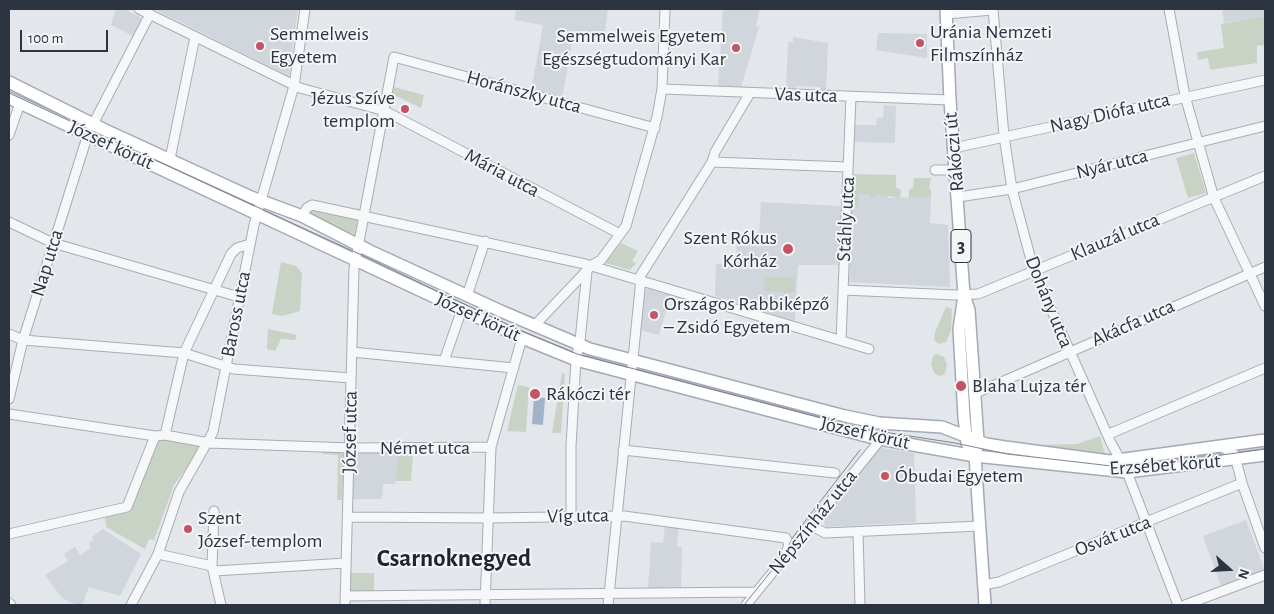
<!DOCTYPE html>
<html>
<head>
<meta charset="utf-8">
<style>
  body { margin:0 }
  #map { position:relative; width:1274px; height:614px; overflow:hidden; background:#e3e6ea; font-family:"Alegreya Sans",sans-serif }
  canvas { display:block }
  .frame { position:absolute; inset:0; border:10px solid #2c3441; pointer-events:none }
  .north { position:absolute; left:1204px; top:544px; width:50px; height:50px; -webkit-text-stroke:4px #f3f5f7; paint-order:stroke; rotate:109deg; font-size:14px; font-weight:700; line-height:20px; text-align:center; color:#2c3441 }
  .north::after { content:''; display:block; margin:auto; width:18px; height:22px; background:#2c3441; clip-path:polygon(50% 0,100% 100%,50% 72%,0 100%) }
  .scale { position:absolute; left:20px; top:30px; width:88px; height:22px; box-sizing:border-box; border:2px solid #2c3441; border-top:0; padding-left:6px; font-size:15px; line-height:18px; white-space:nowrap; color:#2c3441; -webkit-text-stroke:4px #f3f5f7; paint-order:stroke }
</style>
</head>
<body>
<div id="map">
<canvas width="1274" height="614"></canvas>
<div class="frame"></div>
<div class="north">N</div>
<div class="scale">100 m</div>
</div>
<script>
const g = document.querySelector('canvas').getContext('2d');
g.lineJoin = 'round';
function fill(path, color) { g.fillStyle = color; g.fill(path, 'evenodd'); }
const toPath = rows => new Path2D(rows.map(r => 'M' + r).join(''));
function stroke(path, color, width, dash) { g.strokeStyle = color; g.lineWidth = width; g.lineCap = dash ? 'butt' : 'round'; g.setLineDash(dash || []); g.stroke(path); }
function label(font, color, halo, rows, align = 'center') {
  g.font = font + ' "Alegreya Sans",sans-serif'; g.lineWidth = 4; g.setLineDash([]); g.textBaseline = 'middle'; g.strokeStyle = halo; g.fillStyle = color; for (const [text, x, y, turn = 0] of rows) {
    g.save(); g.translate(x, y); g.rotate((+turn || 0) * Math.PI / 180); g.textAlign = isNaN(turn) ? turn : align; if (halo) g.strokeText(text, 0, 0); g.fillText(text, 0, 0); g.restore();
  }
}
const built = toPath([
  [116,9,124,9,140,17,141,20,133,36,111,25],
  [157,9,298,9,289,76,158,11],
  [516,9,608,9,604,38,576,33,574,30,562,100,531,92,543,25,515,20],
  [723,9,760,9,756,26,759,27,741,87,718,86],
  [1222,9,1265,9,1265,16,1224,23],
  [878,33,927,34,927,58,876,50],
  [793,37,828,43,826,90,821,90,820,87,796,86,796,89,786,89,788,42,793,42],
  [884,105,896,106,895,143,852,142,853,125,876,125,877,118,883,118],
  [859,194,870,194,870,197,875,194,888,195,888,198,931,197,930,223,948,225,950,287,849,282,850,263,840,263,839,265,798,265,795,321,715,296,716,264,758,266,736,263,737,237,759,238,761,202,841,206,839,260,849,260,852,206,858,206],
  [649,288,664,294,664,292,671,294,659,335,639,330,644,291],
  [881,448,914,453,916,522,826,527,823,520,874,453],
  [353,453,399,453,395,484,383,484,382,499,353,499],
  [1246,520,1265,571,1222,588,1203,536],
  [665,525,679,526,677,546,682,547,681,588,648,590,651,542,663,543],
  [103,529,141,554,120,596,89,587,83,603,77,605,62,598,45,575,68,561,64,554,75,547,80,555,91,548,89,543,94,539,92,537]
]);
const green = toPath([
  [1265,16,1265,45,1257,46,1257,63,1210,70,1208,58,1198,60,1197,52,1224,48,1221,24],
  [394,87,424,95,421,108,392,94],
  [1194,153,1206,193,1188,198,1176,158],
  [853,174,896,175,896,187,901,190,900,198,876,194,875,197,870,197,870,194,859,194,858,207,852,206],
  [914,178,931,178,929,188,931,189,931,197,909,198,909,190,913,187],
  [309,209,359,220,356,235,304,216],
  [621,243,638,251,632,261,636,263,630,270,605,263],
  [281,262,296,266,302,273,300,311,282,316,272,314],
  [765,277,795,278,794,293,764,291],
  [946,307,952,309,951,331,946,342,939,344,934,340,935,332],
  [268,329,297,335,295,340,281,339,275,351,267,349],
  [937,354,944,357,947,364,945,374,940,376,935,374,931,365,933,356],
  [562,373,565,374,561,433,552,433],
  [518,385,529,387,526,432,507,431],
  [1100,436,1105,454,1101,458,1034,448,1039,445,1077,444],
  [156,438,197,445,198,452,174,485,154,540,149,539,145,549,106,527,105,515,125,510],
  [323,452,344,452,342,500,337,500,338,455,323,454],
  [399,453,413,453,411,481,395,481],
  [346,573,374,573,374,595,345,596]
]);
const water = toPath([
  [534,397,545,398,543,425,532,424]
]);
const minor = toPath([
  [139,9,300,88,385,111,620,234],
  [993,9,1004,136,1012,189,1034,271,1111,443,1127,472,1178,605],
  [1169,9,1185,96,1214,198,1265,306],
  [946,14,993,10],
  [662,89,950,100],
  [9,135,20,103],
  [954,148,1265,80],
  [170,159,195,37],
  [712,162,848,167],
  [935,170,956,170],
  [958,197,1012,189,1265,126],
  [302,216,307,208,312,205,585,264,869,349],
  [9,222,53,243,239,297],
  [639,278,712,162,715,152,750,93],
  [843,290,955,295,978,294,1265,176],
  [467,296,485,241],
  [535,325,592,265,601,260,626,226,657,117,662,89,665,9],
  [9,334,23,340,184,353,234,369,351,378],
  [841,340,851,97],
  [352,352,514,368],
  [444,361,462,309],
  [974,394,1265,267],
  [9,399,23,340,88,134,150,14],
  [9,414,155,436,165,435,209,443,350,448,491,447],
  [1109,434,1265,368],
  [165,435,184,353,231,254,237,248,250,244],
  [1222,447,1234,454,1236,460,1242,483,1265,548],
  [623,450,835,473],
  [571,516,571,446,576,360,580,341,587,271],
  [348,517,488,518,624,516,786,538,789,544,785,556],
  [812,526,825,533,980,526],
  [858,532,860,605],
  [9,534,127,507,155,436],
  [158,554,212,566,214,511],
  [212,566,221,605],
  [214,571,346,563],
  [983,585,999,582,1242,483],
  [345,596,756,592],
  [9,603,11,605],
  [131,605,158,554,179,492,213,432,254,225,294,86,305,9],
  [345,605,354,268,394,57,655,128],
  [485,605,491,447,522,338],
  [608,605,641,279],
  [746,605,881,439],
  [1185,605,1265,575]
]);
const major = toPath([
  [946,9,950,100,964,295,969,310,978,441,975,456,985,605],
  [9,82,103,129,251,197,302,216,370,251,503,312,590,349,845,416,879,423,942,427,986,444,1005,447,1110,461,1265,440],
  [9,98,522,338,576,360,874,438,975,456,1127,472,1265,455],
  [964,295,959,329,964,417,967,443,975,456]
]);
const tram = toPath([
  [9,93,368,258,508,325,577,354,864,429,955,443,1007,454,1129,468,1265,449],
  [744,605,784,555,793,537,860,450]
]);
const markers = [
  [920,43,5,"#c45363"],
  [260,46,5,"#c45363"],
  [736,48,5,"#c45363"],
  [405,109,5,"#c45363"],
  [788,249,6,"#c45363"],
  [654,315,5,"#c45363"],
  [961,386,6,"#c45363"],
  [535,394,6,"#c45363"],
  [885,476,5,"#c45363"],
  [188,529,5,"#c45363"]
];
const shields = [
  [961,246,20]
];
const shieldNames = [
  ["3",961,246]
];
const poiNames = [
  ["Uránia Nemzeti",930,32],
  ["Filmszínház",930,55],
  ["Semmelweis",270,34],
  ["Egyetem",270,57],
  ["Semmelweis Egyetem",726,36,"right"],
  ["Egészségtudományi Kar",726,59,"right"],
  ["Jézus Szíve",395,98,"right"],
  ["templom",395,121,"right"],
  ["Szent Rókus",777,238,"right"],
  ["Kórház",777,261,"right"],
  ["Országos Rabbiképző",664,304],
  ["– Zsidó Egyetem",664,327],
  ["Blaha Lujza tér",972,386],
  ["Rákóczi tér",546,394],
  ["Óbudai Egyetem",895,476],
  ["Szent",198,518],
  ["József-templom",198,541]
];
const streetNames = [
  ["Horánszky utca",524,92,15],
  ["Vas utca",806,95,2],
  ["Nagy Diófa utca",1110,113,-13],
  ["József körút",111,145,25],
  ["Rákóczi út",954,152,-95],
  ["Nyár utca",1112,164,-14],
  ["Mária utca",502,173,28],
  ["Stáhly utca",846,219,-87],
  ["Klauzál utca",1115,237,-23],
  ["Nap utca",47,263,-73],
  ["Dohány utca",1049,302,68],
  ["Baross utca",236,314,-79],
  ["József körút",478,317,25],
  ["Akácfa utca",1133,323,-24],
  ["József utca",350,432,-89],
  ["József körút",865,433,13],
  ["Német utca",425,448],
  ["Erzsébet körút",1165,465,-4],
  ["Víg utca",578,516,-1],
  ["Népszínház utca",813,522,-51],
  ["Osvát utca",1113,536,-22]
];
const districtNames = [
  ["Csarnoknegyed",454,558]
];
fill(built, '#d1d5dc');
fill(green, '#c8d3c5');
fill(water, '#a1b3c7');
stroke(minor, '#a8adb4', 11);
stroke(major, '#a3aab5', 14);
stroke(minor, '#f5f7f9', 9);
stroke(major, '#fff', 11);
stroke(tram, '#7e8592', 1);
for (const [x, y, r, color] of markers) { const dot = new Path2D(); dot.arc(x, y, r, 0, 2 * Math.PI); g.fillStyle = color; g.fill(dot); stroke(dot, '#f3f5f7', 2); }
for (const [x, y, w] of shields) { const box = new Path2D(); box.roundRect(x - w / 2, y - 16.5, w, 33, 4); g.fillStyle = '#f3f5f7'; g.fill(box); stroke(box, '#2c3441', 1); }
label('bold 19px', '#2c3441', null, shieldNames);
label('20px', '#2c3441', '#f3f5f7', poiNames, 'left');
label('20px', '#2c3441', '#f3f5f7', streetNames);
label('bold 25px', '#1e2532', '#f3f5f7', districtNames);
</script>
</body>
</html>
